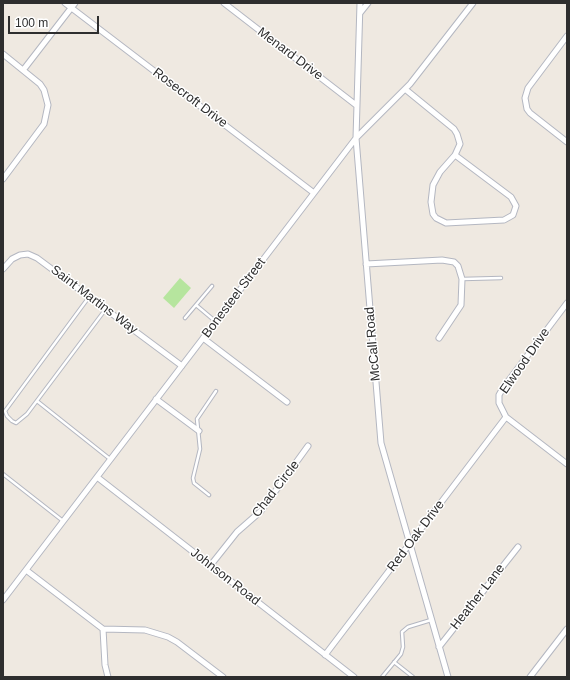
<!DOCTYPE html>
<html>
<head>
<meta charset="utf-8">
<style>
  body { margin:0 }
  #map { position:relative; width:570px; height:680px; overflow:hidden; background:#efe9e1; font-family:Arial,sans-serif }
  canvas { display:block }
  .frame { position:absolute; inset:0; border:4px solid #2e2e2e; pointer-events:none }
  .scale { position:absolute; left:8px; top:16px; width:91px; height:18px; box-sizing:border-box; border:2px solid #2e2e2e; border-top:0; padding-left:5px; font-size:12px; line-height:14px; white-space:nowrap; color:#2e2e2e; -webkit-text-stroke:3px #fff; paint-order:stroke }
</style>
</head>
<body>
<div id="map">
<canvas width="570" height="680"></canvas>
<div class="frame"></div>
<div class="scale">100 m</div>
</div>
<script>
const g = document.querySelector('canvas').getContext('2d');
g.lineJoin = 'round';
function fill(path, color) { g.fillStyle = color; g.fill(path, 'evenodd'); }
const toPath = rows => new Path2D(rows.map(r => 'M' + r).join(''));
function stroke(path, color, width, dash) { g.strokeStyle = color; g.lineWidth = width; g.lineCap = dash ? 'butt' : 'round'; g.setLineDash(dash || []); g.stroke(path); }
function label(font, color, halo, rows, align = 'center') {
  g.font = font + ' Arial,sans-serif'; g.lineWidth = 3; g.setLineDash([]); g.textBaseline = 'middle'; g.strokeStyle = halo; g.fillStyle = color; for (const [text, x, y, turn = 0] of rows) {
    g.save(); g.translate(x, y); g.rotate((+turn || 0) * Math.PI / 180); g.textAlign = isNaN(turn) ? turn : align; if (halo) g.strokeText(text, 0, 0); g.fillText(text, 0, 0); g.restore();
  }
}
const green = toPath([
  [180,278,191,288,174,308,163,298]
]);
const lane = toPath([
  [463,279,501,278],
  [89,297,5,411,7,416,12,421,16,423,27,414,105,310],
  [196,305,215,321],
  [185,318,212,286],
  [37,401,110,459],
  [3,474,63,521],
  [209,495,194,483,193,478,200,449,197,419,216,391],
  [394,662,413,677],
  [382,677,401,654,403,647,402,632,408,627,431,620]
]);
const street = toPath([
  [65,3,314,193],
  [224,3,356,105],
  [360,3,356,138,381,443,448,677],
  [360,13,368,3],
  [567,36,528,88,525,98,527,109,530,113,567,142],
  [3,54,40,84,44,90,48,105,44,124,3,179],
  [24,69,75,3],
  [405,89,454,129,457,134,460,144,455,155],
  [455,155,511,197,516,206,513,215,504,220,446,223,436,218,433,214,431,202,433,185,440,172,455,155],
  [366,264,442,260,454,262,458,266,462,279,461,305,439,338],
  [3,269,12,259,20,255,28,254,37,258,182,366],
  [567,303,503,388,499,395,499,403,506,417,567,464],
  [203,338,287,402],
  [156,399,199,431],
  [97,477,354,677],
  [210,566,237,532,261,511,308,446],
  [26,570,103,629,105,665,108,677],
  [3,600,356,138,410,84,473,3],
  [103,629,145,630,168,637,177,642,223,677],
  [439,647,518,547],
  [325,655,506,417],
  [530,677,567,629]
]);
const streetNames = [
  ["Menard Drive",290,54,37],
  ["Rosecroft Drive",190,98,37],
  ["Bonesteel Street",234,298,-53],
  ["Saint Martins Way",94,300,37],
  ["McCall Road",373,344,-95],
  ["Elwood Drive",525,361,-55],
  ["Chad Circle",276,489,-52],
  ["Red Oak Drive",416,536,-53],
  ["Johnson Road",225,577,38],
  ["Heather Lane",478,597,-52]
];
fill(green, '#b6e59e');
stroke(lane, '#b4b7c1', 4.5);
stroke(street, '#b4b7c1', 7);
stroke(lane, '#fff', 2.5);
stroke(street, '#fff', 5);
label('13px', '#2e2e2e', '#fff', streetNames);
</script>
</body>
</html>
